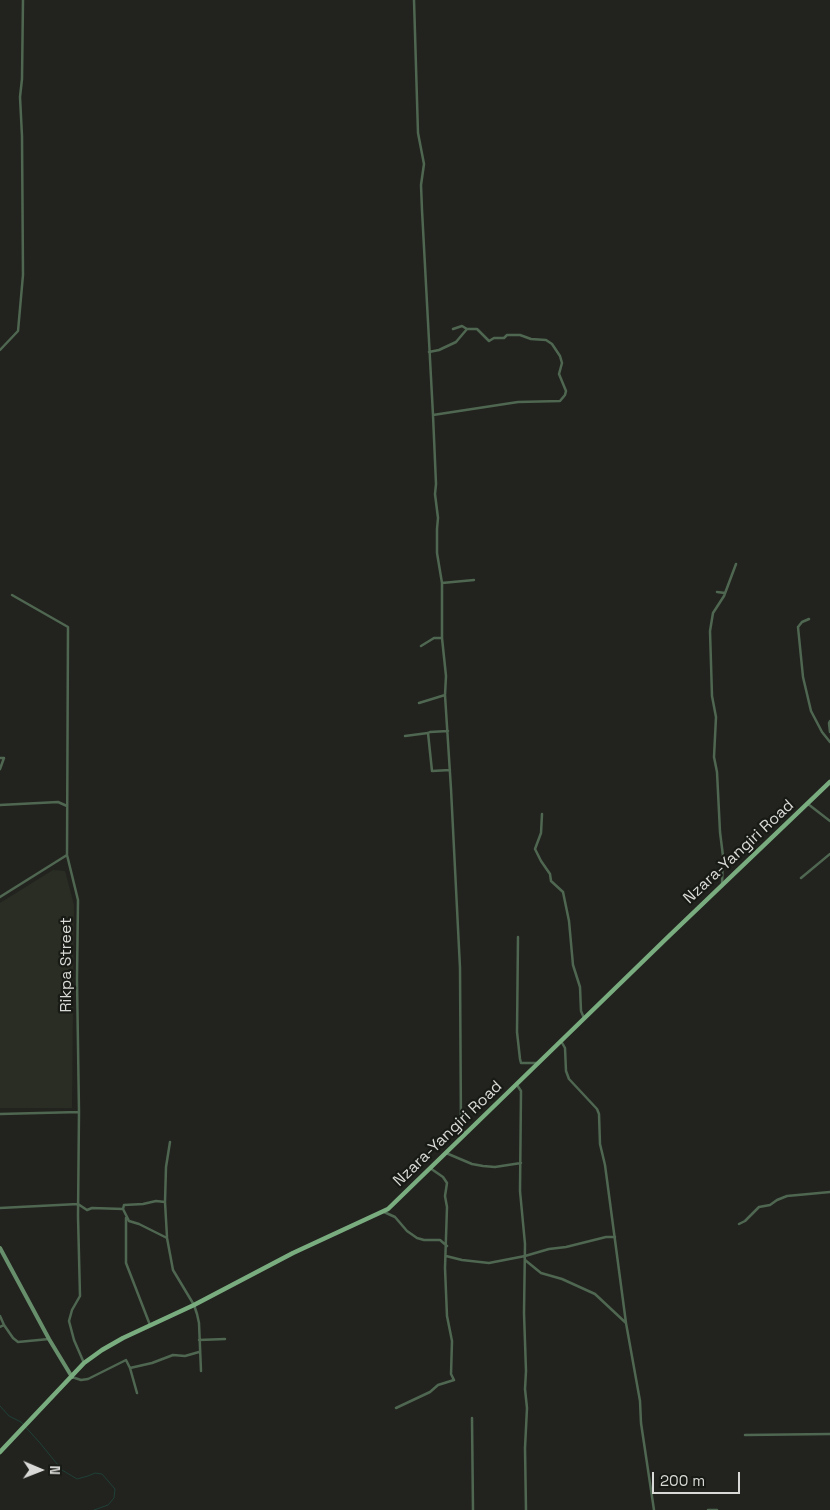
<!DOCTYPE html>
<html>
<head>
<meta charset="utf-8">
<style>
  body { margin:0 }
  #map { position:relative; width:830px; height:1510px; overflow:hidden; background:#22231f; font-family:"Space Grotesk",sans-serif }
  canvas { display:block }
  .north { position:absolute; left:15px; top:1445px; width:50px; height:50px; -webkit-text-stroke:4px #181a15; paint-order:stroke; rotate:91deg; font-size:14px; font-weight:700; line-height:20px; text-align:center; color:#d9dad7 }
  .north::after { content:''; display:block; margin:auto; width:18px; height:22px; background:#d9dad7; clip-path:polygon(50% 0,100% 100%,50% 72%,0 100%) }
  .scale { position:absolute; left:652px; top:1472px; width:88px; height:22px; box-sizing:border-box; border:2px solid #d9dad7; border-top:0; padding-left:6px; font-size:15px; line-height:18px; white-space:nowrap; color:#d9dad7; -webkit-text-stroke:4px #181a15; paint-order:stroke }
</style>
</head>
<body>
<div id="map">
<canvas width="830" height="1510"></canvas>
<div class="north">N</div>
<div class="scale">200 m</div>
</div>
<script>
const g = document.querySelector('canvas').getContext('2d');
g.lineJoin = 'round';
function fill(path, color) { g.fillStyle = color; g.fill(path, 'evenodd'); }
const toPath = rows => new Path2D(rows.map(r => 'M' + r).join(''));
function stroke(path, color, width, dash) { g.strokeStyle = color; g.lineWidth = width; g.lineCap = dash ? 'butt' : 'round'; g.setLineDash(dash || []); g.stroke(path); }
function label(font, color, halo, rows, align = 'center') {
  g.font = font + ' "Space Grotesk",sans-serif'; g.lineWidth = 4.5; g.setLineDash([]); g.textBaseline = 'middle'; g.strokeStyle = halo; g.fillStyle = color; for (const [text, x, y, turn = 0] of rows) {
    g.save(); g.translate(x, y); g.rotate((+turn || 0) * Math.PI / 180); g.textAlign = isNaN(turn) ? turn : align; if (halo) g.strokeText(text, 0, 0); g.fillText(text, 0, 0); g.restore();
  }
}
const built = toPath([
  [53,870,65,871,74,905,72,1108,0,1108,0,903]
]);
const stream = toPath([
  [0,1406,9,1416,21,1422,40,1443,62,1470,77,1479,88,1476,95,1473,102,1474,115,1489,114,1498,108,1505,94,1510]
]);
const street = toPath([
  [414,0,418,133,424,164,421,185,422,210,433,415,436,484,435,494,438,518,437,529,437,553,442,583,442,638,446,676,445,695,451,789,460,968,461,1129,465,1133],
  [0,350,18,331,23,275,22,136,20,97,22,79,23,0],
  [429,352,439,350,456,342,467,329],
  [433,415,518,402,560,401,565,395,566,391,559,374,562,363,560,356,552,344,546,340,531,339,520,335,507,335,504,338,494,338,489,341,477,329,467,329,462,326,453,329],
  [442,583,474,580],
  [717,592,725,593],
  [12,595,68,627,67,855,78,900,77,979,79,1112,78,1216,80,1296,72,1310,69,1321,74,1340,84,1363],
  [809,619,802,622,798,627,803,677,811,711,822,732,830,742],
  [421,646,434,638,442,638],
  [419,703,445,695],
  [830,721,829,723,830,732],
  [428,733,432,771,450,770],
  [405,736,428,733,430,732,448,731],
  [0,758,4,758,0,769],
  [808,804,830,821],
  [0,805,58,802,67,806],
  [542,814,541,833,535,849,541,861,550,874,551,881,563,892,569,921,573,965,580,987,581,1011,584,1018],
  [801,878,830,854],
  [722,885,723,856,720,832,717,772,714,757,716,717,712,696,710,631,713,613,724,596,736,564],
  [0,897,67,855],
  [518,937,517,1032,520,1059,521,1063,537,1063],
  [561,1041,565,1048,566,1071,569,1079,597,1109,599,1114,600,1144,605,1165,626,1323],
  [517,1085,521,1091,520,1191,525,1244,524,1313,526,1371,525,1389,527,1408,525,1448,526,1510],
  [0,1114,79,1112],
  [446,1153,472,1164,483,1166,495,1167,521,1163],
  [0,1208,78,1204,87,1210,92,1208,123,1209,129,1221,139,1224,167,1238,173,1270,194,1305,197,1314,199,1323,201,1371],
  [123,1209,124,1205,143,1204,156,1201,165,1202],
  [384,1212,395,1217,407,1231,417,1238,424,1240,440,1240,447,1246],
  [126,1218,126,1263,150,1325],
  [739,1224,745,1221,759,1207,770,1205,777,1200,787,1196,830,1192],
  [167,1237,165,1202,166,1167,170,1142],
  [446,1256,462,1260,489,1263,525,1256,549,1249,566,1247,606,1237,615,1237],
  [525,1260,541,1273,562,1279,595,1294,626,1323,640,1401,641,1423,654,1510],
  [0,1316,4,1325],
  [0,1327,4,1325,13,1338,18,1342,49,1339],
  [199,1340,225,1339],
  [130,1368,152,1363,173,1355,185,1356,199,1352],
  [72,1377,81,1380,88,1379,126,1360,130,1368,137,1393],
  [396,1408,430,1392,438,1385,454,1380,451,1374,452,1341,447,1316,445,1268,447,1207,445,1196,447,1183,443,1177,430,1168],
  [472,1418,473,1510],
  [745,1435,830,1434],
  [708,1510,717,1510]
]);
const secondary = toPath([
  [0,1248,49,1339,72,1377]
]);
const primary = toPath([
  [0,1452,84,1363,102,1350,123,1338,194,1305,293,1253,388,1209,669,936,830,782]
]);
const streetNames = [
  ["Nzara-Yangiri Road",739,852,-43],
  ["Rikpa Street",67,965,-90],
  ["Nzara-Yangiri Road",448,1134,-44]
];
fill(built, '#2a2d23');
stroke(stream, '#1f4038', 1);
stroke(street, '#4f6751', 2.5);
stroke(secondary, '#678f6b', 4);
stroke(primary, '#79ad7f', 4.5);
label('16px', '#d9dad7', '#181a15', streetNames);
</script>
</body>
</html>
